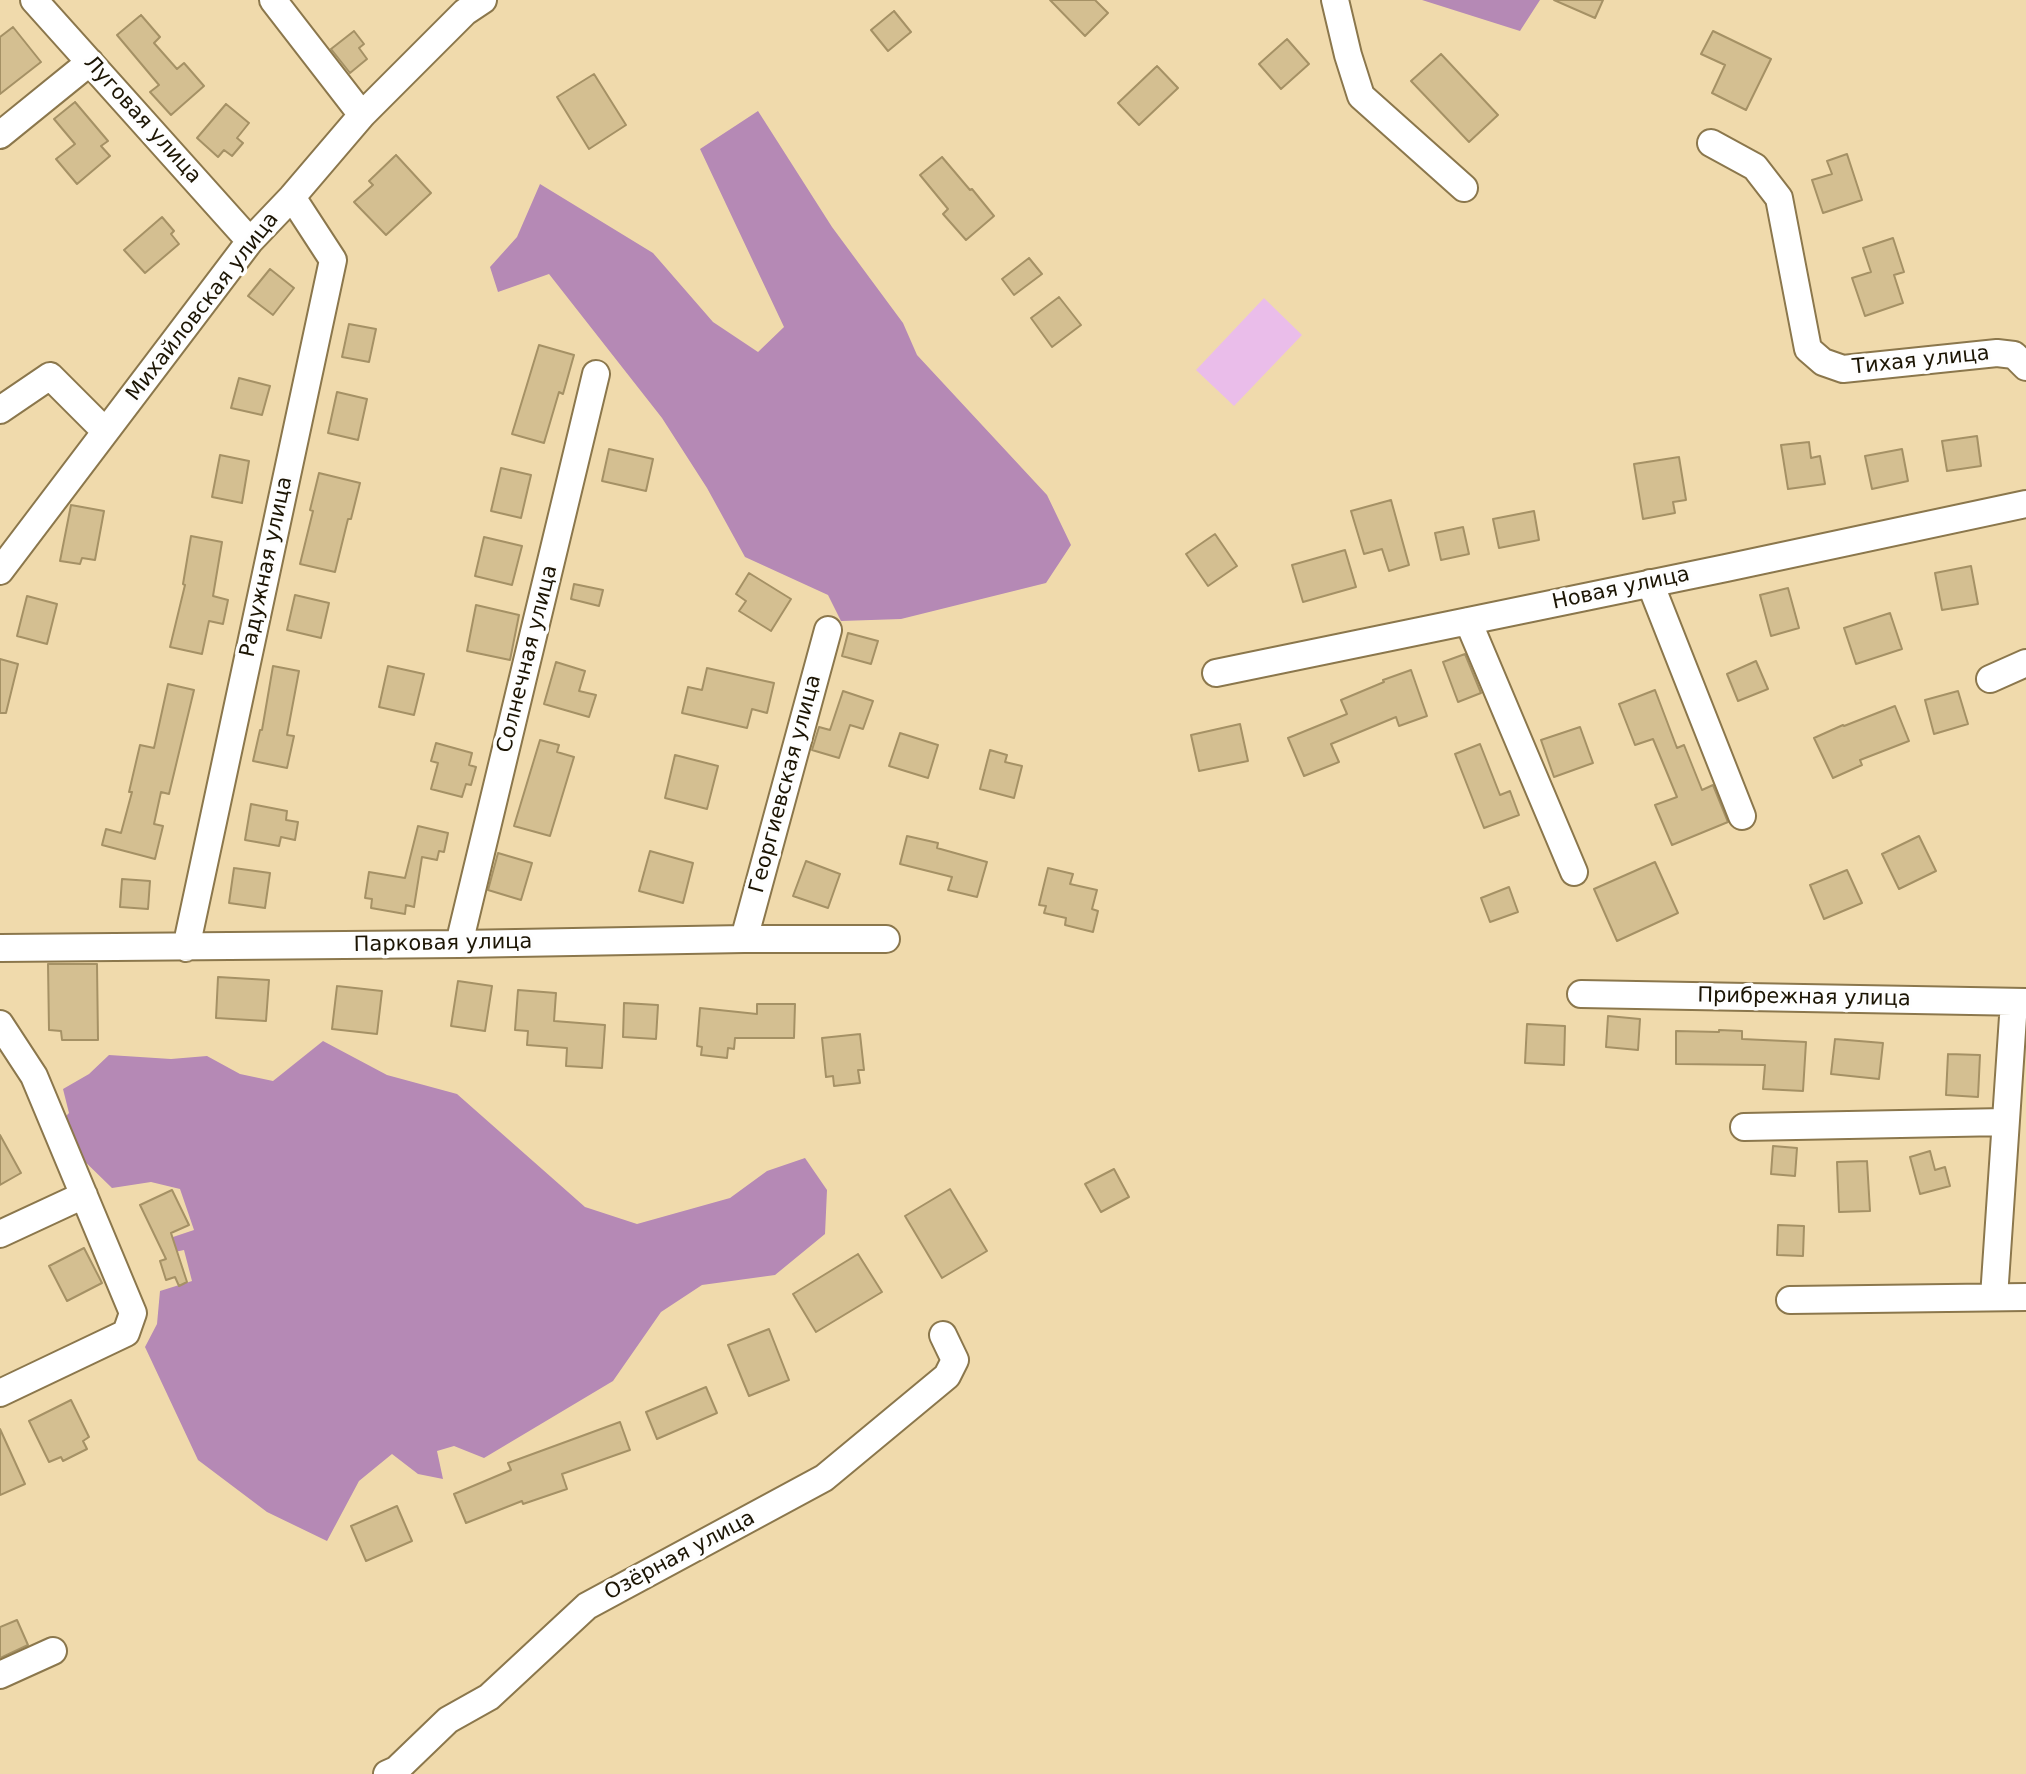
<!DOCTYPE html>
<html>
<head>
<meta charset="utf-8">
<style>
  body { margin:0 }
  canvas { display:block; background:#f0daac }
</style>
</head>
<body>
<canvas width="2026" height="1774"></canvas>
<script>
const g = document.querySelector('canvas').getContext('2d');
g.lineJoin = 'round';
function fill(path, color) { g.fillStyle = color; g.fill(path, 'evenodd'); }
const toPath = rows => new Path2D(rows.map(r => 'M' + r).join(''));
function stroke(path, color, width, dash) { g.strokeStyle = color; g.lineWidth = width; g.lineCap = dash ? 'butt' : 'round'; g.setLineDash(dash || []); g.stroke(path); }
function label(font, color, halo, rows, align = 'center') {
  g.font = font + ' "DejaVu Sans",sans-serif'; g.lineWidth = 7; g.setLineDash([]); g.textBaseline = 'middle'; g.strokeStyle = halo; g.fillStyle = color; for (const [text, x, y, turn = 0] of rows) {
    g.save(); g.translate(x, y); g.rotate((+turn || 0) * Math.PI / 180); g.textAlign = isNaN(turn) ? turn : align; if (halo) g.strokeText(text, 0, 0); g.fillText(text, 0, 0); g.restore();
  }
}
const green = toPath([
  [1264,298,1302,335,1234,406,1196,370]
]);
const forest = toPath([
  [1422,0,1540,0,1520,31],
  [758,111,832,227,903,323,917,355,1047,495,1071,545,1046,583,901,619,841,621,828,595,745,557,707,488,662,418,549,274,498,292,490,267,517,237,540,184,653,253,713,322,758,352,784,327,700,149],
  [323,1041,387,1075,457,1094,585,1207,637,1224,730,1198,767,1171,805,1158,827,1190,825,1234,775,1275,702,1285,661,1312,613,1381,484,1458,454,1446,437,1451,443,1479,418,1474,392,1454,359,1481,327,1541,267,1512,198,1460,145,1347,157,1324,160,1291,192,1281,184,1250,170,1253,164,1240,194,1230,180,1189,151,1182,112,1188,74,1151,59,1123,69,1113,63,1089,89,1074,109,1055,171,1059,207,1056,240,1074,273,1081]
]);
const building = toPath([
  [1050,0,1095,0,1108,13,1085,36,1050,0],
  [1554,0,1603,0,1595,18,1554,0],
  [894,11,911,32,888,51,871,30,894,11],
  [141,15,160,37,154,43,177,69,184,63,204,86,171,115,150,92,159,85,117,35,141,15],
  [13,27,41,62,0,94,0,37,13,27],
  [354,31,364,44,359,48,367,59,350,73,331,49,354,31],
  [1713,31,1771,59,1746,110,1712,93,1725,65,1701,54,1713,31],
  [1287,39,1309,64,1281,89,1259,64,1287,39],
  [1441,54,1498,115,1469,142,1411,81,1441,54],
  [1157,66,1178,88,1139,125,1118,103,1157,66],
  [594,74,626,125,589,149,557,97,594,74],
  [75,102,108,141,101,146,110,156,77,184,56,159,75,144,54,119,75,102],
  [226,104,249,123,237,138,243,143,232,156,224,150,218,157,197,138,226,104],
  [1847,154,1862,200,1823,213,1812,180,1832,174,1827,161,1847,154],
  [396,155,431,193,386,235,354,202,373,185,369,181,396,155],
  [942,157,970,190,972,189,994,216,966,240,943,214,948,209,920,175,942,157],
  [162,217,174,231,171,234,179,244,145,273,124,250,162,217],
  [1893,238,1904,272,1894,275,1903,303,1865,316,1852,278,1871,272,1863,248,1893,238],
  [1029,258,1042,274,1014,295,1002,279,1029,258],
  [270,269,294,288,273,315,248,296,270,269],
  [1059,297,1081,325,1052,347,1031,318,1059,297],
  [349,324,376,329,369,362,342,357,349,324],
  [539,345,574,355,563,394,559,392,544,443,512,434,539,345],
  [239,378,270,386,262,415,231,408,239,378],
  [337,392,367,399,358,440,328,433,337,392],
  [1977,436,1981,466,1947,471,1942,441,1977,436],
  [1809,442,1811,458,1820,456,1825,484,1788,489,1781,445,1809,442],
  [609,449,653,459,646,491,602,481,609,449],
  [1902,449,1908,481,1872,489,1865,456,1902,449],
  [220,455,249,461,242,503,212,497,220,455],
  [1679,457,1686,500,1673,502,1675,513,1643,519,1634,464,1679,457],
  [501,468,531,475,521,518,491,511,501,468],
  [319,473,360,483,351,519,348,519,335,572,300,564,313,511,310,510,319,473],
  [1391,500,1409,565,1389,571,1382,549,1364,554,1351,511,1391,500],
  [71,505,104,511,95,560,82,558,80,564,60,561,71,505],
  [1534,511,1539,540,1499,548,1493,519,1534,511],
  [1463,527,1469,554,1441,560,1435,533,1463,527],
  [1215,534,1237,566,1208,586,1186,554,1215,534],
  [191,536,222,542,213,596,228,600,223,624,209,621,202,654,170,647,185,585,183,584,191,536],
  [484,537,522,546,512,585,475,576,484,537],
  [1345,550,1356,587,1303,602,1292,565,1345,550],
  [1971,566,1978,604,1942,610,1935,573,1971,566],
  [749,573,791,599,771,631,739,611,746,601,736,594,749,573],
  [574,584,603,590,599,606,571,599,574,584],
  [1788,588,1799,628,1771,636,1760,595,1788,588],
  [295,595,329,603,321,638,287,630,295,595],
  [27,596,57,604,47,644,17,636,27,596],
  [476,605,519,615,510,660,467,651,476,605],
  [1890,613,1902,649,1856,664,1844,628,1890,613],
  [848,633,878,641,871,664,842,656,848,633],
  [1465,654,1481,693,1458,702,1443,662,1465,654],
  [0,659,18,664,6,713,0,713,0,659],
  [1756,661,1768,689,1738,701,1727,674,1756,661],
  [556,662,585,671,579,691,596,695,589,717,544,704,556,662],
  [273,666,299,671,287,735,294,736,287,768,253,761,260,730,262,730,273,666],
  [388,666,424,674,414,715,379,707,388,666],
  [707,668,774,683,767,713,752,709,747,728,682,713,688,687,702,690,707,668],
  [1411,670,1427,716,1399,726,1396,717,1331,744,1339,762,1304,776,1288,738,1347,714,1341,700,1384,682,1383,680,1411,670],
  [168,684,194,690,169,794,161,792,154,824,163,826,155,859,102,845,106,829,121,833,132,792,129,792,140,745,154,748,168,684],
  [1655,690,1677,748,1684,745,1702,790,1713,785,1728,822,1672,845,1655,805,1677,797,1653,739,1635,745,1619,704,1655,690],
  [843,691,873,701,863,729,850,725,839,758,812,750,819,727,830,730,843,691],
  [1958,691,1968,724,1934,734,1925,700,1958,691],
  [1895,706,1909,741,1860,760,1862,765,1833,778,1814,738,1843,725,1844,726,1895,706],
  [1240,724,1248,761,1199,771,1191,735,1240,724],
  [1580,727,1593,763,1554,777,1541,740,1580,727],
  [900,733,938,745,928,778,889,766,900,733],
  [540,740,559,745,557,752,574,757,550,836,514,826,540,740],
  [436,743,472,753,469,765,476,767,471,785,466,784,462,797,431,789,438,763,431,761,436,743],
  [1480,744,1500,795,1510,791,1519,815,1484,828,1455,754,1480,744],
  [990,750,1007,755,1005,762,1022,766,1014,798,980,789,990,750],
  [675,755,718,766,707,809,665,798,675,755],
  [251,804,287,811,286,820,298,822,295,840,281,837,279,846,245,840,251,804],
  [418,826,448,833,444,852,439,851,437,860,422,857,414,907,406,905,405,914,371,908,372,899,365,898,369,872,405,878,418,826],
  [907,836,938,843,937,848,987,862,977,897,948,890,952,877,900,864,907,836],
  [1919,836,1936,871,1899,889,1882,854,1919,836],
  [650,851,693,863,683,903,639,891,650,851],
  [498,853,532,863,521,900,488,890,498,853],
  [806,861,840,874,828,908,793,896,806,861],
  [1655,862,1678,913,1617,941,1594,889,1655,862],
  [234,868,270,873,265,908,229,903,234,868],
  [1048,868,1073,874,1070,884,1097,890,1092,909,1098,911,1093,932,1065,925,1066,918,1044,913,1046,906,1039,905,1048,868],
  [1847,870,1862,903,1824,919,1810,885,1847,870],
  [122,879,150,881,148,909,120,907,122,879],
  [1509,887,1518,912,1490,922,1481,898,1509,887],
  [48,964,97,964,98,1040,62,1040,61,1031,49,1030,48,964],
  [218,977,269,980,266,1021,216,1018,218,977],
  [458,981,492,986,485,1031,451,1026,458,981],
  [337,986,382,991,377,1034,332,1029,337,986],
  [518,990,556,993,554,1021,605,1025,602,1068,566,1066,567,1048,527,1045,528,1031,515,1030,518,990],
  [624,1003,658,1005,656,1039,623,1037,624,1003],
  [757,1004,795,1004,794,1038,735,1038,734,1049,728,1048,727,1058,701,1055,702,1047,697,1046,700,1008,757,1014,757,1004],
  [1608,1016,1640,1019,1638,1050,1606,1047,1608,1016],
  [1527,1024,1565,1026,1564,1065,1525,1063,1527,1024],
  [1719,1030,1742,1031,1742,1039,1806,1042,1803,1091,1763,1089,1765,1065,1676,1064,1676,1031,1719,1032,1719,1030],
  [860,1034,864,1070,858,1070,860,1083,834,1086,833,1076,826,1077,822,1038,860,1034],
  [1835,1039,1883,1043,1879,1079,1831,1074,1835,1039],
  [1948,1054,1980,1055,1978,1097,1946,1095,1948,1054],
  [0,1135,21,1173,0,1185,0,1135],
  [1773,1146,1797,1148,1795,1176,1771,1174,1773,1146],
  [1930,1151,1935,1170,1945,1167,1950,1186,1920,1194,1910,1157,1930,1151],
  [1867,1161,1870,1211,1839,1212,1837,1162,1867,1161],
  [1114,1169,1129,1197,1101,1212,1085,1184,1114,1169],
  [950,1189,987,1251,942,1278,905,1216,950,1189],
  [172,1190,189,1225,171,1233,187,1282,179,1286,175,1277,166,1280,160,1261,166,1259,140,1205,172,1190],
  [1778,1225,1804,1226,1803,1256,1777,1255,1778,1225],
  [84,1248,102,1283,67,1301,49,1266,84,1248],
  [858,1254,882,1292,816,1332,793,1294,858,1254],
  [769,1329,789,1380,749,1396,728,1345,769,1329],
  [706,1387,717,1413,657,1439,646,1412,706,1387],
  [71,1400,89,1437,83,1441,87,1449,63,1461,61,1457,49,1462,29,1421,71,1400],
  [620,1422,630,1450,562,1474,567,1489,523,1504,522,1501,466,1523,454,1494,511,1470,508,1463,620,1422],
  [0,1429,25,1484,0,1495,0,1429],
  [397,1506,412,1541,366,1561,351,1526,397,1506],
  [17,1620,28,1645,0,1658,0,1627,17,1620]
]);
const minor = toPath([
  [34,0,250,241],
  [273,0,362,115],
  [1335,0,1348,55,1361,96,1464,188],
  [0,135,90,62],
  [1711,143,1755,167,1779,198,1808,349,1823,362,1843,369,1997,353,2014,355,2026,367],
  [0,410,50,376,105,431],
  [0,571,250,241,292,197,362,115,465,12,483,0],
  [1650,583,1742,816],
  [1468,621,1574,872],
  [1216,673,1726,568,2026,504],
  [1990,679,2026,663],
  [744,939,828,630],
  [459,944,596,374],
  [0,948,459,944,744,939,886,939],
  [186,948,333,260,292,197],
  [1581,994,2026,1002],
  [0,1024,34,1076,133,1313,126,1333,0,1393],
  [1744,1127,2005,1122],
  [0,1234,84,1195],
  [1994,1297,2014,1002],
  [1790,1300,2026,1297],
  [0,1675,53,1651],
  [387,1774,396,1770,448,1720,489,1697,587,1606,824,1478,947,1376,955,1360,943,1335]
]);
const streetNames = [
  ["Луговая улица",142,120,48],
  ["Михайловская улица",203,307,-52],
  ["Тихая улица",1921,361,-6],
  ["Радужная улица",267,567,-78],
  ["Новая улица",1621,589,-12],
  ["Солнечная улица",528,659,-76],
  ["Георгиевская улица",786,784,-75],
  ["Парковая улица",443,944,-1],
  ["Прибрежная улица",1804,998,1],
  ["Озёрная улица",680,1556,-28]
];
fill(green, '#eabdea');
fill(forest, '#b589b5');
fill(building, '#d4bf91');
stroke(building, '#a59165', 2);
stroke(minor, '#8b774c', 30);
stroke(minor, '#fff', 26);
label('21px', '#1c1504', '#fefefe', streetNames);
</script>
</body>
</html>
